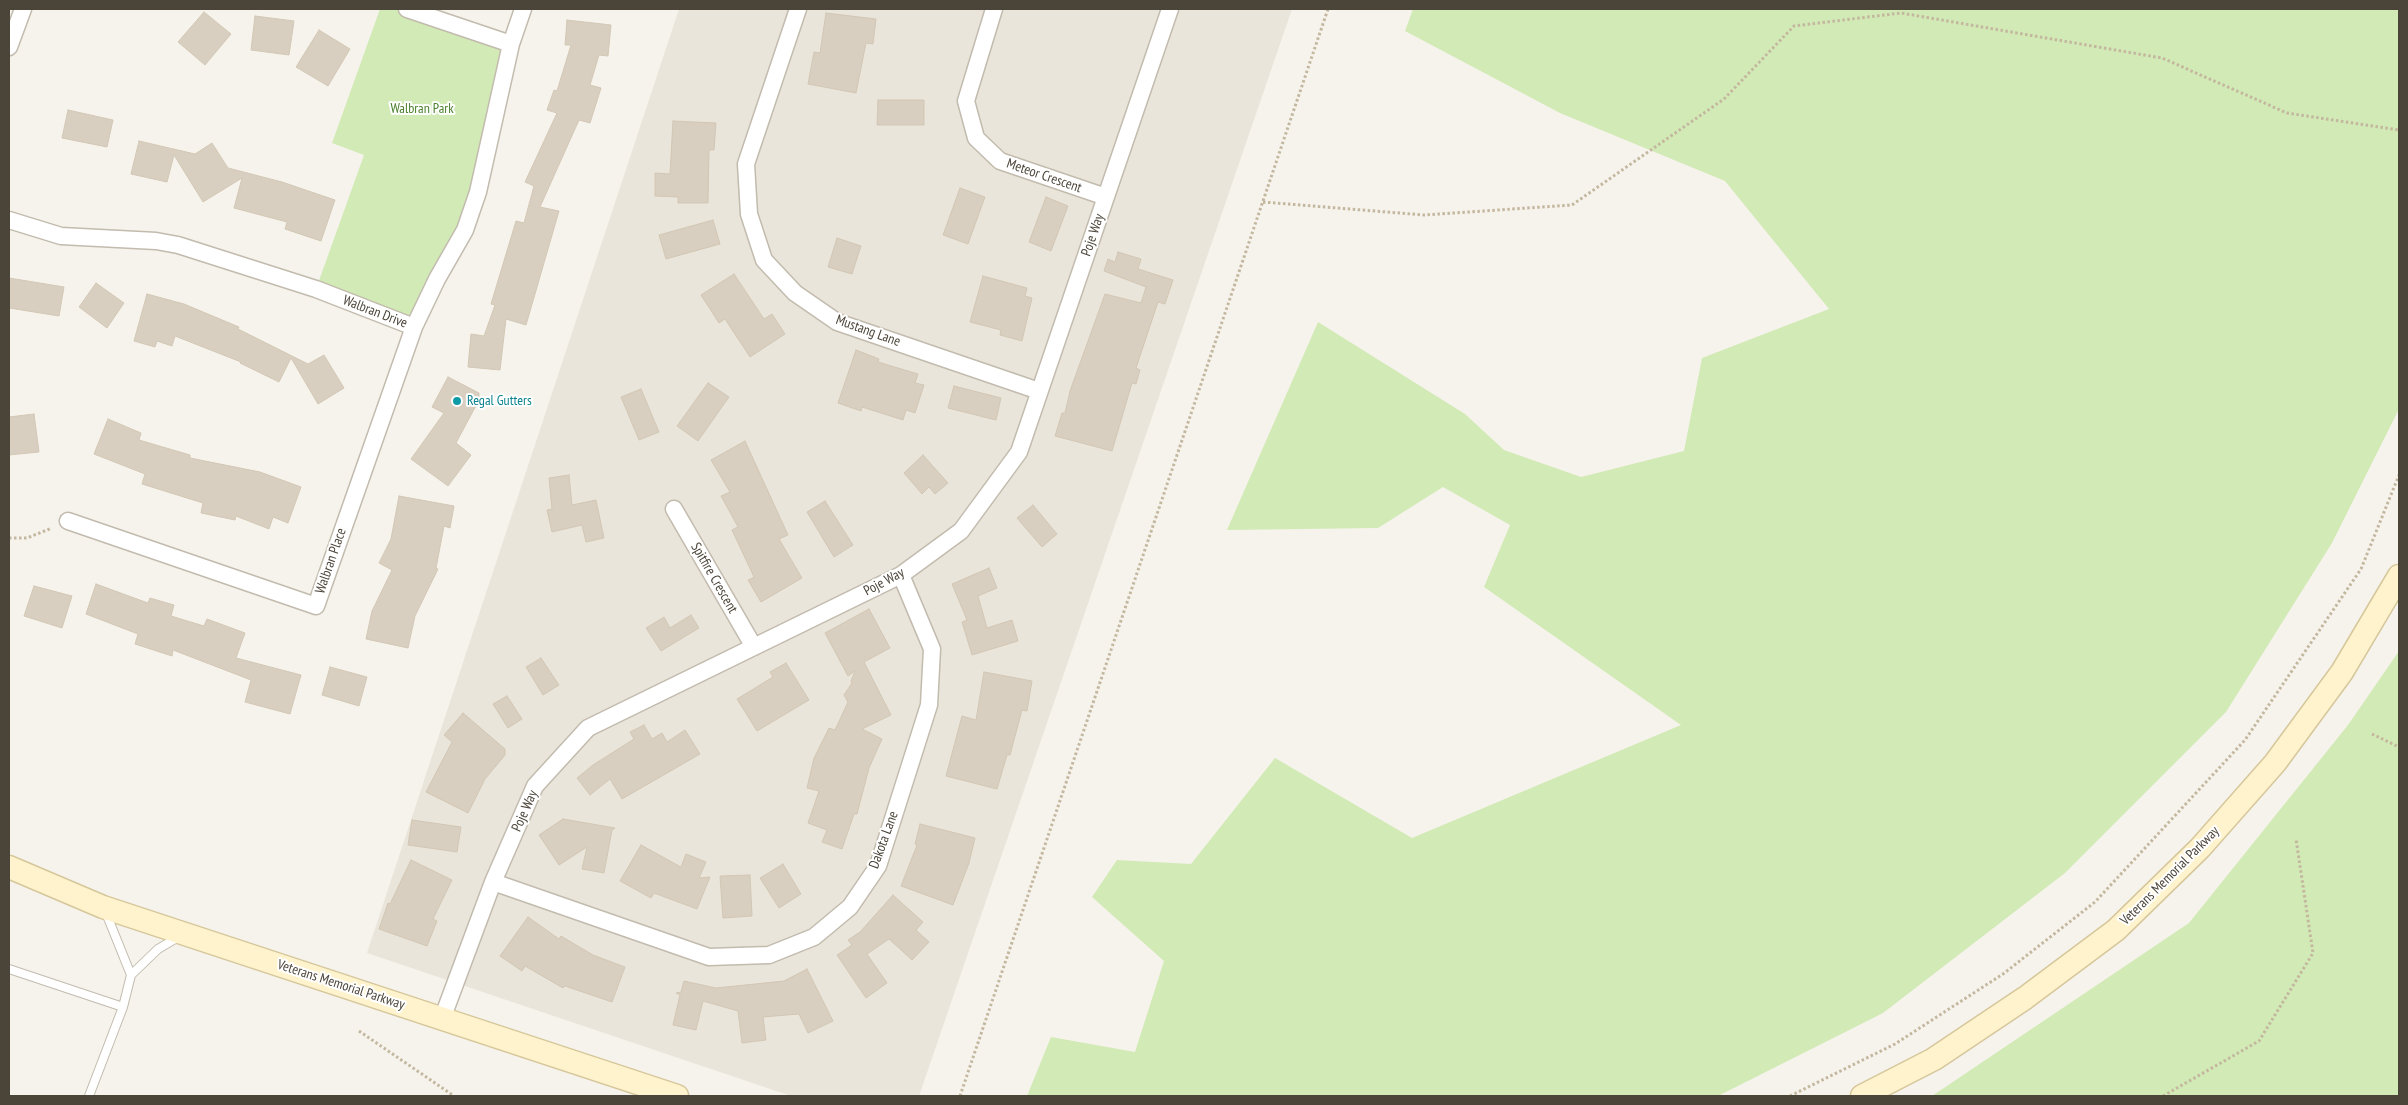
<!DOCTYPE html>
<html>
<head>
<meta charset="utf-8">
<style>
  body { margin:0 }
  #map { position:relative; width:2408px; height:1105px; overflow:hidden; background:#f6f3ec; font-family:"PT Sans Narrow",sans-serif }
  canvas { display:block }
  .frame { position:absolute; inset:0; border:10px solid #4b4439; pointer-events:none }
</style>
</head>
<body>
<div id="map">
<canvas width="2408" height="1105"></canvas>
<div class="frame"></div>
</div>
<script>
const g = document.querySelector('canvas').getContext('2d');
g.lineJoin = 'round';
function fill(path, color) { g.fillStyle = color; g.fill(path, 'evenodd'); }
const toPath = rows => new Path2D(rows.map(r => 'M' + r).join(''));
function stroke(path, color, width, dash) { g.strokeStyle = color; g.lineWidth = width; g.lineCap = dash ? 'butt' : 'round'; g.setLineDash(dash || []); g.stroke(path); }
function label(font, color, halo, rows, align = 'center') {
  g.font = font + ' "PT Sans Narrow",sans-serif'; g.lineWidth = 4; g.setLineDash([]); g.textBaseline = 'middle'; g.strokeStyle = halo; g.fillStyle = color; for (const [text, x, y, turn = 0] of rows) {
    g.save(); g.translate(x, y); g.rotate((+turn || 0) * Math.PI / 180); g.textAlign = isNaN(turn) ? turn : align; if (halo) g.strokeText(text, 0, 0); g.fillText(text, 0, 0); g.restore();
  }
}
const residential = toPath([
  [679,9,1292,9,919,1096,791,1096,367,953]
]);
const green = toPath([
  [380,9,407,9,511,44,478,192,414,327,316,289,364,155,332,143],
  [1413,9,2399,9,2399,409,2332,543,2226,712,2065,873,1883,1013,1718,1096,1027,1096,1051,1037,1135,1052,1164,961,1092,897,1117,860,1191,864,1275,758,1412,838,1681,725,1484,587,1510,525,1443,487,1378,528,1227,530,1318,322,1465,414,1504,450,1581,477,1684,451,1702,358,1829,309,1725,181,1560,113,1405,31],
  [2399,651,2399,1096,1932,1096,2189,923,2348,725]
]);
const building = toPath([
  [204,12,231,34,205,65,178,42,204,12],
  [826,13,876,19,873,44,866,43,856,93,808,84,814,52,820,53,826,13],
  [255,16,294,21,289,55,251,50,255,16],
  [567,20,611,25,608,56,599,55,590,85,601,88,590,123,579,120,540,207,559,211,526,325,506,319,500,370,468,367,471,334,484,336,495,305,491,304,516,221,524,223,534,186,525,182,557,113,547,110,554,90,557,91,571,45,565,45,567,20],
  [319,30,350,49,328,86,296,67,319,30],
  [878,100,924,100,924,125,877,125,878,100],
  [68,110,113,120,107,147,62,138,68,110],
  [673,121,716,123,714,150,709,150,708,203,678,203,678,197,655,196,655,173,670,174,673,121],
  [139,141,195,154,212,143,228,168,282,182,335,200,321,241,285,229,287,222,234,208,242,178,203,202,174,155,167,182,131,174,139,141],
  [960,188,985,197,968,244,943,235,960,188],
  [1046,197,1068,206,1051,251,1029,242,1046,197],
  [713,220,720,244,666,259,659,235,713,220],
  [837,238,861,246,852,274,828,267,837,238],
  [1118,252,1141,259,1138,269,1173,280,1165,304,1158,302,1136,368,1140,370,1136,384,1132,383,1112,451,1055,436,1062,413,1065,413,1070,391,1105,294,1141,303,1146,287,1104,271,1108,259,1115,262,1118,252],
  [734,274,764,319,772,314,785,334,750,357,725,319,719,323,701,295,734,274],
  [983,276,1027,288,1025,296,1032,298,1022,341,1000,335,1001,330,970,322,983,276],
  [9,278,64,287,59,316,9,308,9,278],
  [96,283,124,303,107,328,79,307,96,283],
  [147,294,184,304,239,327,238,329,308,364,324,355,344,388,318,404,291,358,279,382,240,363,241,362,175,336,172,346,157,341,155,347,134,341,147,294],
  [856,350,879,359,878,362,918,374,915,383,924,385,915,413,906,410,903,420,862,407,861,411,838,403,856,350],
  [448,377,479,393,479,400,456,443,471,455,448,486,411,459,444,413,432,407,448,377],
  [708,383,729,397,698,441,677,426,708,383],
  [954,386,1001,398,996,420,948,408,954,386],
  [641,389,659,432,639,440,621,397,641,389],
  [34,414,39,452,9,455,9,417,34,414],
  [108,419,141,433,139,440,190,455,190,458,260,472,301,487,288,523,273,517,269,529,236,516,235,520,201,513,203,503,142,484,145,474,94,454,108,419],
  [745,441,788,535,779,539,802,578,761,602,748,580,754,577,732,530,738,527,721,496,730,492,711,460,745,441],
  [923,455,948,483,935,494,929,487,922,494,904,473,923,455],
  [569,475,572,505,596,500,604,538,586,542,582,525,552,532,547,510,552,509,549,478,569,475],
  [399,496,454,506,450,528,444,526,436,568,438,569,415,616,408,648,366,639,372,611,392,570,379,563,391,539,399,496],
  [825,501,853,545,834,557,807,512,825,501],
  [1033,505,1057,534,1042,547,1017,518,1033,505],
  [989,568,997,588,978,596,987,628,1012,620,1018,641,972,655,962,622,967,620,952,584,989,568],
  [96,584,148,603,150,598,174,605,171,616,204,626,207,619,245,633,236,658,301,675,290,714,245,702,251,680,173,650,172,656,135,644,138,634,86,614,96,584],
  [34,586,72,596,62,628,24,616,34,586],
  [869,609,890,648,864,662,891,715,862,729,882,739,869,768,857,814,854,814,842,849,822,842,827,830,808,823,819,791,807,788,814,758,829,728,835,730,848,702,844,695,852,683,851,681,855,671,848,676,825,633,869,609],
  [691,615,699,628,661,651,646,628,664,617,670,628,691,615],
  [541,658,559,685,543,695,526,667,541,658],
  [786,663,809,700,757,731,737,699,773,677,770,672,786,663],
  [330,667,367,677,359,706,322,695,330,667],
  [984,672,1032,681,1027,711,1022,710,1010,755,1007,755,997,789,946,776,962,716,976,720,984,672],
  [507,696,522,719,508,728,493,704,507,696],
  [463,713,505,749,505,755,485,779,468,813,426,792,452,742,444,735,463,713],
  [644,725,652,739,662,733,667,742,685,730,700,754,622,799,610,779,590,795,577,778,593,765,634,739,630,732,644,725],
  [563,819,615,828,612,830,604,873,582,869,587,847,559,865,539,835,563,819],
  [412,820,461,827,457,852,408,845,412,820],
  [920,824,975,838,969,863,953,905,901,886,917,845,915,844,920,824],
  [641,845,681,867,686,854,706,862,699,878,710,877,697,909,654,893,651,898,620,881,641,845],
  [411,860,452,880,433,919,437,921,427,946,379,929,388,903,390,904,411,860],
  [783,864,801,894,779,908,760,878,783,864],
  [750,875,752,916,723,918,720,876,750,875],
  [893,895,923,922,916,930,929,942,912,960,889,939,867,954,887,983,866,998,837,955,852,945,848,940,860,932,893,895],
  [528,917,559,939,561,936,593,955,625,967,612,1002,565,986,563,988,525,966,522,971,500,956,528,917],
  [807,969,833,1021,808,1033,799,1014,763,1017,766,1040,742,1043,738,1011,703,1001,696,1030,673,1025,680,995,676,993,681,992,684,981,716,988,784,981,807,969]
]);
const path = toPath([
  [1263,202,1424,215,1572,205,1724,99,1794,26,1901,13,2162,58,2287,113,2399,130],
  [9,538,27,538,52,528],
  [2372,734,2399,747],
  [359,1031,454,1096],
  [960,1096,1328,9],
  [1790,1096,1895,1044,2003,974,2095,902,2245,740,2361,569,2399,475],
  [2163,1096,2259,1041,2313,953,2296,839]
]);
const lane = toPath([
  [9,969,123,1007],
  [131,975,158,949,180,936],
  [89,1096,123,1007,131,975,106,913]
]);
const street = toPath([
  [407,9,511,44],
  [798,9,746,164,749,214,764,260,795,293,837,322,1039,391],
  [994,9,966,101,976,138,1000,161,1106,197],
  [9,47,23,9],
  [9,220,61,236,156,241,178,245,316,289,414,327,437,279,465,230,478,192,511,44,523,9],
  [674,509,754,647],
  [68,521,316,606,414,327],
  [493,882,709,957,769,955,814,937,850,907,878,866,929,705,932,649,901,575],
  [442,1019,493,882,535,786,588,728,901,575,961,531,1019,452,1170,9]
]);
const secondary = toPath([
  [9,867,103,907,677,1096],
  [1862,1096,1934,1059,2025,998,2116,930,2200,848,2275,763,2342,672,2399,576]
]);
const markers = [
  [457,401,5,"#0f9aa8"]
];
const parkNames = [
  ["Walbran Park",422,109]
];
const streetNames = [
  ["Meteor Crescent",1044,176,19],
  ["Poje Way",1093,235,-71],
  ["Walbran Drive",375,312,21],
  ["Mustang Lane",868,331,20],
  ["Walbran Place",331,561,-71],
  ["Spitfire Crescent",714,578,60],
  ["Poje Way",884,582,-28],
  ["Poje Way",525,811,-66],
  ["Dakota Lane",884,840,-70],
  ["Veterans Memorial Parkway",2170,876,-45],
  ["Veterans Memorial Parkway",341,985,18]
];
const cultureNames = [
  ["Regal Gutters",467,401]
];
fill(residential, '#eae5da');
fill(green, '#d2eab5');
fill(building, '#d8cfc1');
stroke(building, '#d3c7b4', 1);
stroke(lane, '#c2bbae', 10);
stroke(street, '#c2bbae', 19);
stroke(secondary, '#d6c79b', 25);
stroke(path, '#c4b79f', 3, [2.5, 2.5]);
stroke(lane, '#fff', 8);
stroke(street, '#fff', 16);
stroke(secondary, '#fff3cd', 22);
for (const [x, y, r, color] of markers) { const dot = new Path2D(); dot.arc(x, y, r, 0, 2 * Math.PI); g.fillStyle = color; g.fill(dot); stroke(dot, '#fff', 2); }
label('14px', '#4a7f2a', '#fff', parkNames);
label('14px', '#4b4439', '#fff', streetNames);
label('14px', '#0d838f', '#fff', cultureNames, 'left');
</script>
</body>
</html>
